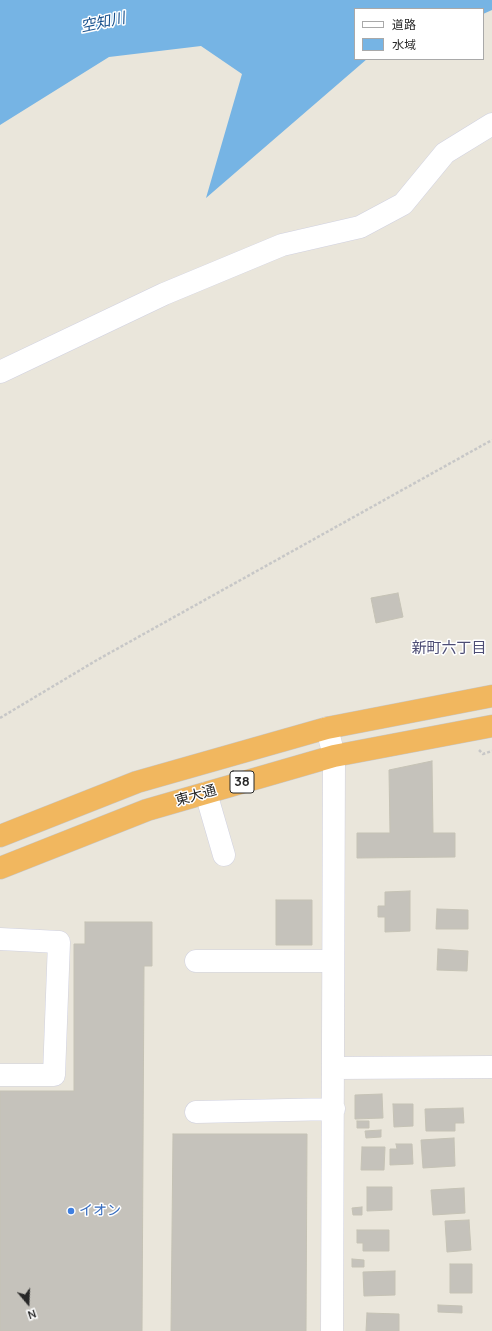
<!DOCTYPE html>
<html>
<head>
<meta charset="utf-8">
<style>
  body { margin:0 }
  #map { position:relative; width:492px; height:1331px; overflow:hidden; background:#eae6db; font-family:Manrope,"Noto Sans JP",sans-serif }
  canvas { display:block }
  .legend { position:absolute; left:354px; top:8px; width:130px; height:52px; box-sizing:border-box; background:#fff; border:1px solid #a9a9a9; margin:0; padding:5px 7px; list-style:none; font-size:12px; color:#282828 }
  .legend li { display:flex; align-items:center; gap:8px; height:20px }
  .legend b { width:20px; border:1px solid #a9a9a9 }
  .north { position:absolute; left:8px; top:1283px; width:40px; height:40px; -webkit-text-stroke:3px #fff; paint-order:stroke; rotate:161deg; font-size:11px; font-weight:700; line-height:16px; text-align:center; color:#282828 }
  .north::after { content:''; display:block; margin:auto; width:14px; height:18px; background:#282828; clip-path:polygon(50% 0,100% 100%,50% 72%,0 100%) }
</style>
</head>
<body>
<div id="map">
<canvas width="492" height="1331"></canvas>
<ul class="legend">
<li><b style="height:5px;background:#fff"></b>道路</li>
<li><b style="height:11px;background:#76b4e4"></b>水域</li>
</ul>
<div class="north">N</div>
</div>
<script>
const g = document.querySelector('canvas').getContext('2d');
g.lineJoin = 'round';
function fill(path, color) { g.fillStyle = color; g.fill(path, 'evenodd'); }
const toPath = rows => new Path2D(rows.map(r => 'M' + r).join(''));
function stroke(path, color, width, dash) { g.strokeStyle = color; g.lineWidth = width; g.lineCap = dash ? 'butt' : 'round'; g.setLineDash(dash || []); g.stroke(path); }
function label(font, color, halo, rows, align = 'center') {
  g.font = font + ' Manrope,"Noto Sans JP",sans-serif'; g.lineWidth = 3; g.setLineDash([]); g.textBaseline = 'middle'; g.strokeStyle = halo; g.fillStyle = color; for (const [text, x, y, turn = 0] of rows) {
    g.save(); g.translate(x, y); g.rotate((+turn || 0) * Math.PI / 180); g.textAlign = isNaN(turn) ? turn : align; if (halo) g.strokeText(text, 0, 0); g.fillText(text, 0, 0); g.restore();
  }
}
const water = toPath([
  [0,0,492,0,492,10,483,14,483,9,355,9,355,59,367,59,206,198,242,74,201,46,109,57,0,125]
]);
const building = toPath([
  [398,593,403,617,376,623,371,598,398,593],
  [432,761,433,833,455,833,455,857,357,858,357,833,390,833,389,770,432,761],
  [410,891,410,931,385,932,385,917,378,917,378,906,385,906,385,892,410,891],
  [276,900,312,900,312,945,276,945,276,900],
  [437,909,468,910,468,929,436,929,437,909],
  [85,922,152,922,152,966,144,966,142,1331,0,1331,0,1091,74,1091,74,944,85,944,85,922],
  [438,949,468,951,467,971,437,970,438,949],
  [382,1094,383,1118,355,1119,355,1095,382,1094],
  [393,1104,413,1104,413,1126,394,1127,393,1104],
  [463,1108,464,1123,455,1123,455,1131,426,1131,425,1109,463,1108],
  [357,1121,369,1121,369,1128,357,1128,357,1121],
  [381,1130,381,1137,366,1138,365,1131,381,1130],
  [173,1134,307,1134,306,1331,171,1331,173,1134],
  [454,1138,455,1166,423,1168,421,1140,454,1138],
  [396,1144,412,1144,413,1164,390,1165,390,1149,397,1149,396,1144],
  [362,1147,385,1147,384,1170,361,1170,362,1147],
  [367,1187,392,1187,392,1210,367,1211,367,1187],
  [464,1188,465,1213,433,1215,431,1190,464,1188],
  [362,1207,362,1215,353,1215,352,1208,362,1207],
  [469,1220,471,1250,447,1252,445,1221,469,1220],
  [357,1230,389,1230,389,1251,363,1251,363,1243,357,1243,357,1230],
  [352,1259,364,1260,364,1267,352,1267,352,1259],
  [450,1264,472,1264,472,1293,450,1293,450,1264],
  [395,1271,395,1295,364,1296,363,1272,395,1271],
  [438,1305,462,1306,462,1313,438,1312,438,1305],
  [367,1313,399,1314,399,1331,366,1331,367,1313]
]);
const path = toPath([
  [0,718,97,660,492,440],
  [479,750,483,754,492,751]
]);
const minor = toPath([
  [0,372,164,294,282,245,360,227,403,204,445,153,492,124],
  [327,728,334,756,332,1331],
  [206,793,224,855],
  [0,939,59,942,54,1075,0,1075],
  [196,961,332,961],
  [334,1068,492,1067],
  [196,1112,334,1109]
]);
const highway = toPath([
  [0,836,137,782,327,728,492,696],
  [0,868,147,810,334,756,492,726]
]);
const markers = [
  [71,1211,4,"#3f7fe0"]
];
const shields = [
  [242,782,24]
];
const shieldNames = [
  ["38",242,782]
];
const streetNames = [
  ["東大通",196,796,-16]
];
const shopNames = [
  ["イオン",79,1211]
];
const waterNames = [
  ["空知川",103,23,-12]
];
const neighbourhoodNames = [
  ["新町六丁目",449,649]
];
fill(water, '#76b4e4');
fill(building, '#c5c2bb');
stroke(building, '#c5c2b5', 1);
stroke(minor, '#d0d1e0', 23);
stroke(highway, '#c7c7c7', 23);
stroke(path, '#c7c7c7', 2.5, [3, 2]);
stroke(minor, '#fff', 22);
stroke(highway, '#f1b75f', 22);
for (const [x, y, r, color] of markers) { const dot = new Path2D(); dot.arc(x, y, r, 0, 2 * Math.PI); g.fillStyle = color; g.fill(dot); stroke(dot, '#fff', 1.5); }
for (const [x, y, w] of shields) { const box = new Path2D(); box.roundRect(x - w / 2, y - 11, w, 22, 3); g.fillStyle = '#fff'; g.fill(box); stroke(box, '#282828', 1); }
label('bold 13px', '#282828', null, shieldNames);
label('14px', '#282828', '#fff', streetNames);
label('14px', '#366cbe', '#fff', shopNames, 'left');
label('italic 15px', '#18518d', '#fff', waterNames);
label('15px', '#4d4d75', '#fff', neighbourhoodNames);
</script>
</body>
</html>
